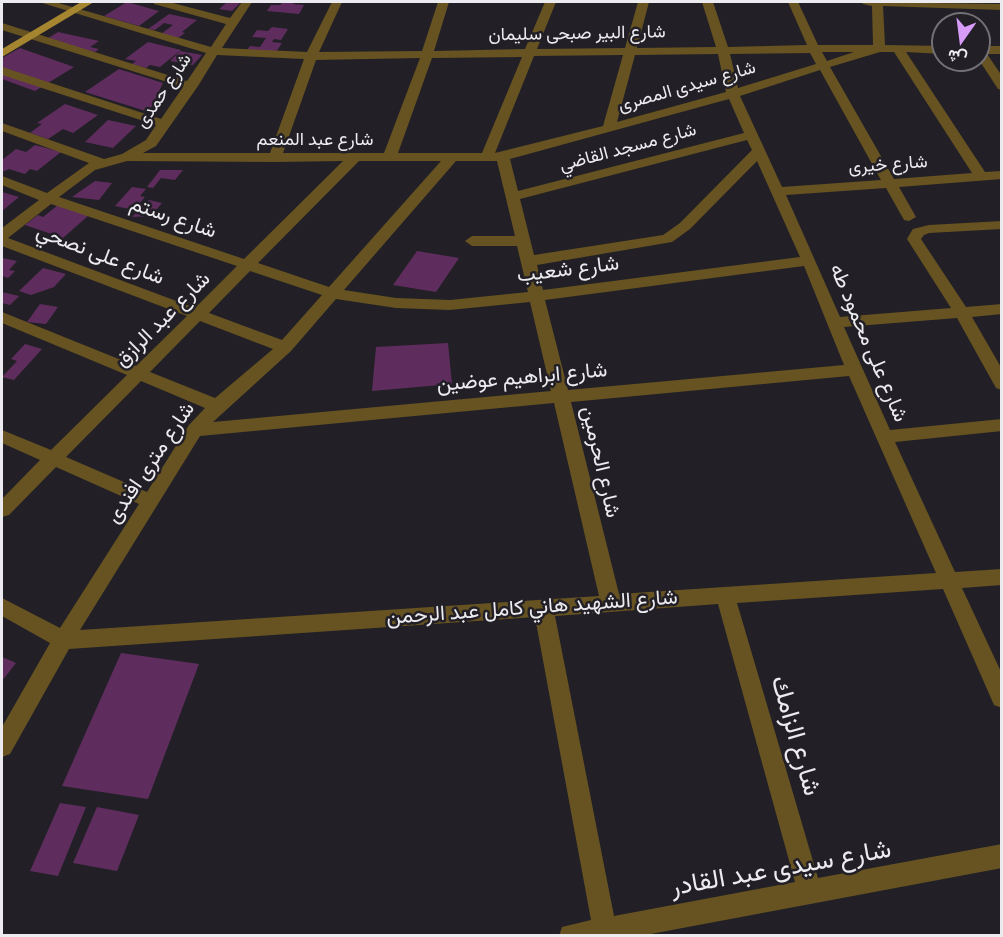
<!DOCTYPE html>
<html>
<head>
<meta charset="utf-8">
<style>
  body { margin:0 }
  #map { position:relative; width:1003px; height:937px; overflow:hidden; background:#222026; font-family:"Archivo Narrow",Vazirmatn,sans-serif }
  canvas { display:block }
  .frame { position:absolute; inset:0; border:3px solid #ecebef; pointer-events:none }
  .north { position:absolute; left:931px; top:12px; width:60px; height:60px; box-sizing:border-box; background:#222026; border:2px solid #737176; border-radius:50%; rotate:194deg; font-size:16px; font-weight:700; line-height:24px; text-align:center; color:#ecebef }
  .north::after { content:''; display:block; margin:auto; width:21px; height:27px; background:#d79bf9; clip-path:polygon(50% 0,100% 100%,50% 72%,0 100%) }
</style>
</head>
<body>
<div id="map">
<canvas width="1003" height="937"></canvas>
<div class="frame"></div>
<div class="north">ش</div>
</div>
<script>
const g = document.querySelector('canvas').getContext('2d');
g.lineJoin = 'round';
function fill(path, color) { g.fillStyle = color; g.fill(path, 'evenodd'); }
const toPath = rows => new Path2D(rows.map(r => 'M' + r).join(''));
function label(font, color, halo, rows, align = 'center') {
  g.font = font + ' "Archivo Narrow",Vazirmatn,sans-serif'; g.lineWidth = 5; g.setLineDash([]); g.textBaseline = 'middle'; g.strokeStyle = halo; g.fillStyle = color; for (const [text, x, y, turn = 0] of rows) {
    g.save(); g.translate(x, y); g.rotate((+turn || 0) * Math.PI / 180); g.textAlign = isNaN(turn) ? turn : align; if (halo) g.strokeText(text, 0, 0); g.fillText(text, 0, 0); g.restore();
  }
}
const building = toPath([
  [127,2,159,11,139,26,104,16],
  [227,2,241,2,232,11,219,9],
  [283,2,295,2,293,4,304,5,299,14,267,11,271,5,280,5],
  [169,14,197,20,182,32,185,33,178,38,161,34,173,25,164,23,155,30,148,29],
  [272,27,288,29,281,40,274,39,272,42,282,43,276,52,247,50,250,46,260,47,266,38,252,37,257,30,268,31],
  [58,32,99,41,90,47,99,49,95,52,45,40],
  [148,42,181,50,160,67,150,65,146,68,132,64,136,61,125,59],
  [20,48,74,67,35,91,2,79,2,58],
  [180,51,202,55,193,65,170,61],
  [119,69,163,83,149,112,85,92],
  [65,104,98,115,73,133,63,129,48,139,30,133,42,124,37,123],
  [108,120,136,126,113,148,85,142],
  [35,145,61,152,37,171,30,169,25,174,9,169,2,172,2,160,16,149,26,152],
  [160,170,183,170,175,180,161,178,153,188,147,187],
  [95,181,112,183,99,200,72,197],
  [132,187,146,189,140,196,145,197,134,210,115,206],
  [2,192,19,197,2,211],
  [149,200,162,203,151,216,132,217],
  [58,205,89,215,63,238,25,225,38,215,43,217],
  [417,251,459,258,436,292,393,285],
  [2,258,17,261,9,270,15,271,8,278,2,276],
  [43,268,66,274,54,287,31,295,19,291],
  [2,292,19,296,10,305,2,303],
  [40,304,58,307,46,324,27,322],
  [448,343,452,384,372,391,376,347],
  [25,344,42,349,14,380,2,377,17,361,11,359],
  [121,653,199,664,148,799,62,786],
  [2,657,16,663,2,681],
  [60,803,86,807,58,876,30,871],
  [97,807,139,815,117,871,73,863]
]);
const minor = toPath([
  [39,2,55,2,211,47,226,24,154,4,153,2,169,2,230,18,242,2,252,2,222,48,307,52,332,2,342,2,319,52,422,51,438,2,449,2,434,51,525,49,545,2,556,2,537,49,625,48,638,2,649,2,637,48,716,47,702,2,713,2,728,47,807,45,788,2,798,2,818,45,873,45,872,6,863,4,862,2,1002,4,1002,10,883,6,885,45,943,46,943,54,906,52,985,172,1002,171,1002,179,899,187,916,217,909,221,904,220,886,188,786,195,840,317,951,308,907,239,911,232,913,229,929,225,1002,221,1002,229,929,233,924,235,921,239,966,307,1002,304,1002,314,972,317,1002,369,1002,390,996,388,957,318,844,327,890,430,1002,419,1002,431,895,442,955,572,1002,569,1002,585,962,588,1002,674,1002,708,994,705,943,589,737,603,818,878,1002,844,1002,868,640,936,559,936,562,927,591,920,535,617,69,649,10,754,2,757,2,727,50,643,2,616,2,598,60,628,139,504,56,467,9,515,2,517,2,499,40,460,2,443,2,430,51,450,127,375,2,323,2,312,136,366,187,316,2,246,2,228,39,200,2,185,2,176,47,193,89,163,2,131,2,123,104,159,122,154,146,140,156,125,2,75,2,67,161,119,183,87,2,30,2,23,187,81,206,53,39,2],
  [822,52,854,52,827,61,822,52],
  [880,52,894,52,972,173,894,179,830,67,880,52],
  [810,53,816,64,738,88,730,54,810,53],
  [718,54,726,92,617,122,635,55,718,54],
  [217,55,304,59,270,153,143,153,156,146,198,86,217,55],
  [623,55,603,126,495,153,534,56,623,55],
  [522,57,482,153,398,153,432,58,522,57],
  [420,58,384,153,283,153,316,60,420,58],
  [820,70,881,180,782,187,740,96,820,70],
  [729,99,744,133,518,191,510,159,729,99],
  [747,140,752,150,680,223,663,235,534,255,520,199,747,140],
  [127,161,275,162,343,161,244,259,59,197,95,170,127,161],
  [359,161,441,161,329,287,258,263,359,161],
  [456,161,497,161,515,236,472,236,465,241,472,246,517,246,528,292,450,300,396,298,344,290,456,161],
  [757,161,800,257,543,290,537,265,672,242,690,229,757,161],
  [51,204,237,266,195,308,8,238,51,204],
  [804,266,844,365,568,390,545,300,804,266],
  [250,271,322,295,282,340,209,313,250,271],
  [336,299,396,308,450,310,530,302,551,391,213,422,291,351,336,299],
  [200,321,273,349,215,398,150,372,200,321],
  [849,376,936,573,619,594,571,402,849,376],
  [141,381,205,408,189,425,147,492,66,457,141,381],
  [554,403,599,596,80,630,200,436,554,403],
  [718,604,795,882,614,916,555,616,718,604],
  [979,46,1002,46,1002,54,987,54,1002,76,1002,90,998,89,979,60,979,46]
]);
const major = toPath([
  [81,2,94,2,2,57,2,49,81,2]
]);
const farStreetnames = [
  ["شارع البير صبحى سليمان",577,34,-1],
  ["شارع سيدى المصرى",687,87,-16],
  ["شارع حمدى",164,91,-56],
  ["شارع عبد المنعم",315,140],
  ["شارع مسجد القاضي",628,148,-15],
  ["شارع خيرى",888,165,-4]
];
const streetNames = [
  ["شارع رستم",173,218,19],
  ["شارع على نصحي",100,255,21],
  ["شارع شعيب",568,270,-7],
  ["شارع عبد الرازق",163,320,-45],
  ["شارع على محمود طه",868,343,67],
  ["شارع ابراهيم عوضين",522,378,-5],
  ["شارع الحرمين",600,462,77],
  ["شارع مترى افندى",151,463,-56],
  ["شارع الشهيد هاني كامل عبد الرحمن",532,608,-4]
];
const nearStreetnames = [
  ["شارع الزامك",795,736,74],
  ["شارع سيدى عبد القادر",781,869,-10]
];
fill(building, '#5e2d5e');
fill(minor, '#665321');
fill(major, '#a58530');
label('18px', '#ecebef', '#222026', farStreetnames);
label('21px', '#ecebef', '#222026', streetNames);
label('26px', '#ecebef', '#222026', nearStreetnames);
</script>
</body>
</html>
